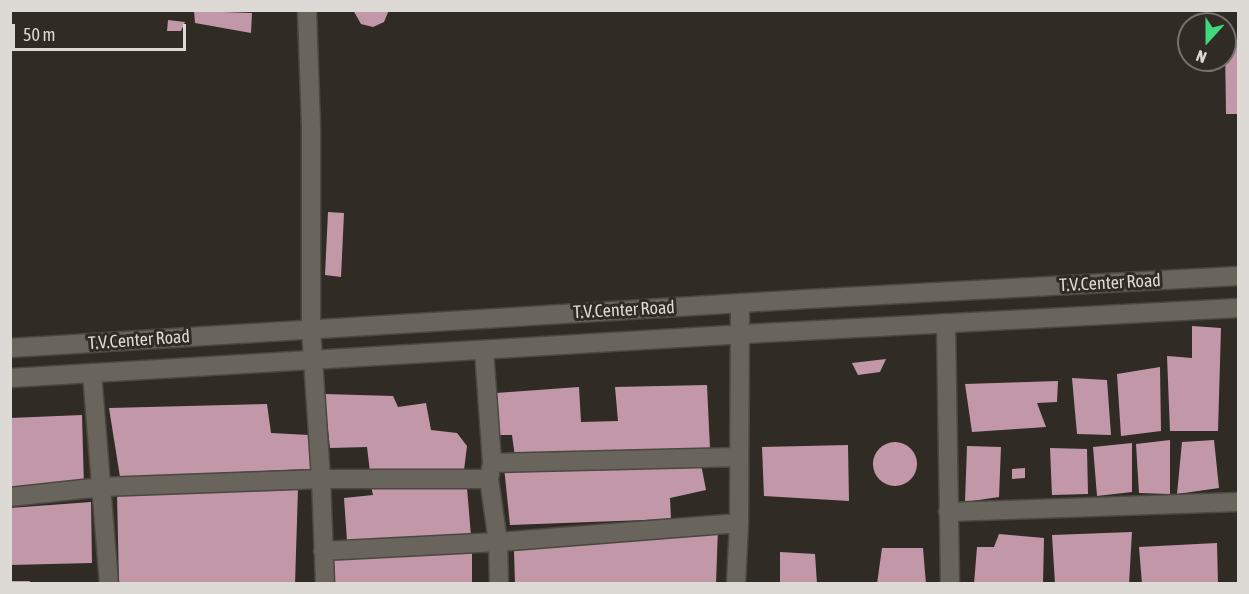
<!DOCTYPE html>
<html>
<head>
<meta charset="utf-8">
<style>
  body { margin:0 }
  #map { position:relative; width:1249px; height:594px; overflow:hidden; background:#302c25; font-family:"Asap Condensed",sans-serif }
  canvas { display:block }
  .frame { position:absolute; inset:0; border:12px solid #dddad6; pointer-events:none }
  .north { position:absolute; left:1177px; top:12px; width:60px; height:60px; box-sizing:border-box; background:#302c25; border:2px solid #75726c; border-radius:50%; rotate:201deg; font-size:16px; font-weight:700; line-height:24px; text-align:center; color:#dddad6 }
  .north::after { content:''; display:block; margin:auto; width:21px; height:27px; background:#40d77d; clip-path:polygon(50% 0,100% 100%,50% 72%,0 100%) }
  .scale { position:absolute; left:12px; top:24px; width:174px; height:27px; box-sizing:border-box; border:3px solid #dddad6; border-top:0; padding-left:8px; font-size:18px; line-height:21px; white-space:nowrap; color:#dddad6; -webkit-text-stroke:4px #302c25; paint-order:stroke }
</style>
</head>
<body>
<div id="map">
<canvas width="1249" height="594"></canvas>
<div class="frame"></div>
<div class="north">N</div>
<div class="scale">50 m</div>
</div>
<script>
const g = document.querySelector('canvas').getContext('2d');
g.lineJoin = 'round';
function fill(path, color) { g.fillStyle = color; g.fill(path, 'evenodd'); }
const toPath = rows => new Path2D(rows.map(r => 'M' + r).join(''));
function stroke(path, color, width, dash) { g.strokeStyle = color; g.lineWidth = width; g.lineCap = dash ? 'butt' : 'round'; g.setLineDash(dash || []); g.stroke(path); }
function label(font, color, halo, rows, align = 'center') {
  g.font = font + ' "Asap Condensed",sans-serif'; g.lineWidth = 6; g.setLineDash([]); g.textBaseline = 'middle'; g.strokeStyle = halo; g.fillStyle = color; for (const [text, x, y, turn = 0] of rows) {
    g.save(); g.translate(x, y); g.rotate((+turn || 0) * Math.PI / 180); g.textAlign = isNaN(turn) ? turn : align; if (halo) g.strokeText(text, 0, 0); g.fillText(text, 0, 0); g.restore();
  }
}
const building = toPath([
  [353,10,389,10,384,22,373,27,361,24],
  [194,11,252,13,251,33,195,23],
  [168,20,185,22,181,31,167,31],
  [1238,40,1238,114,1226,114,1225,42],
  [328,212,344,213,341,277,325,275],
  [1192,326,1221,328,1218,431,1170,431,1167,356,1192,358],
  [886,359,880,372,858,375,852,363],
  [1160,367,1161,431,1121,436,1117,374],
  [1072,378,1107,380,1111,435,1077,434],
  [1058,381,1057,402,1037,403,1046,427,972,432,965,384],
  [707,385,710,449,515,457,512,435,498,435,496,393,579,387,581,422,618,421,615,387],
  [324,394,393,396,398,407,426,403,431,430,457,433,467,446,464,470,370,472,367,447,330,448],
  [267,404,271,433,309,435,310,469,120,477,109,408],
  [82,415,84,487,10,492,10,418],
  [1170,440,1170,494,1139,493,1136,444],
  [1214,440,1219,488,1177,494,1182,442],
  '873 464a22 22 0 1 1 44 0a22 22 0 1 1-44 0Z',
  [1132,443,1132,492,1097,496,1093,447],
  [848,445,849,501,764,496,762,447],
  [967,446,1001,447,999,497,965,502],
  [1050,448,1087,449,1088,494,1052,495],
  [701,464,706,490,670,498,671,519,510,525,504,467],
  [1025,468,1025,478,1012,479,1012,469],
  [371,486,467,488,471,536,347,541,344,498,373,495],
  [298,489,295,584,119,584,117,494],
  [91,502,92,563,10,565,10,508],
  [718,527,716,584,515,584,514,551],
  [1132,532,1129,584,1055,584,1052,535],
  [999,534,1044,538,1043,584,974,584,977,547,994,547],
  [1217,543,1218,584,1142,584,1139,547],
  [472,547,472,584,335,584,333,559],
  [882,548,923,548,926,584,877,584],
  [780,552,815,554,817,584,780,584],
  [10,581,30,581,30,584,10,584]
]);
const street = toPath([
  [307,10,311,127,311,329,321,479,325,584],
  [946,323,950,584],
  [484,350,492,463,489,479,498,542,499,584],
  [92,373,109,584],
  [492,463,739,457],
  [10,497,102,487,321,479,489,479],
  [948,512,1238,502],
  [323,551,498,542,739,523],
  [736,584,739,523,740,303]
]);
const secondary = toPath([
  [10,348,807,299,1238,276],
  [10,378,762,333,1238,308]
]);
const streetNames = [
  ["T.V.Center Road",1110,283,-3],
  ["T.V.Center Road",624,310,-3],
  ["T.V.Center Road",139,340,-4]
];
fill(building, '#c298a8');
stroke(street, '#4b4842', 21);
stroke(secondary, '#4b4842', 21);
stroke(street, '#69645c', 18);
stroke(secondary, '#69645c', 18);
label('18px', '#dddad6', '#302c25', streetNames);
</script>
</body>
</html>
